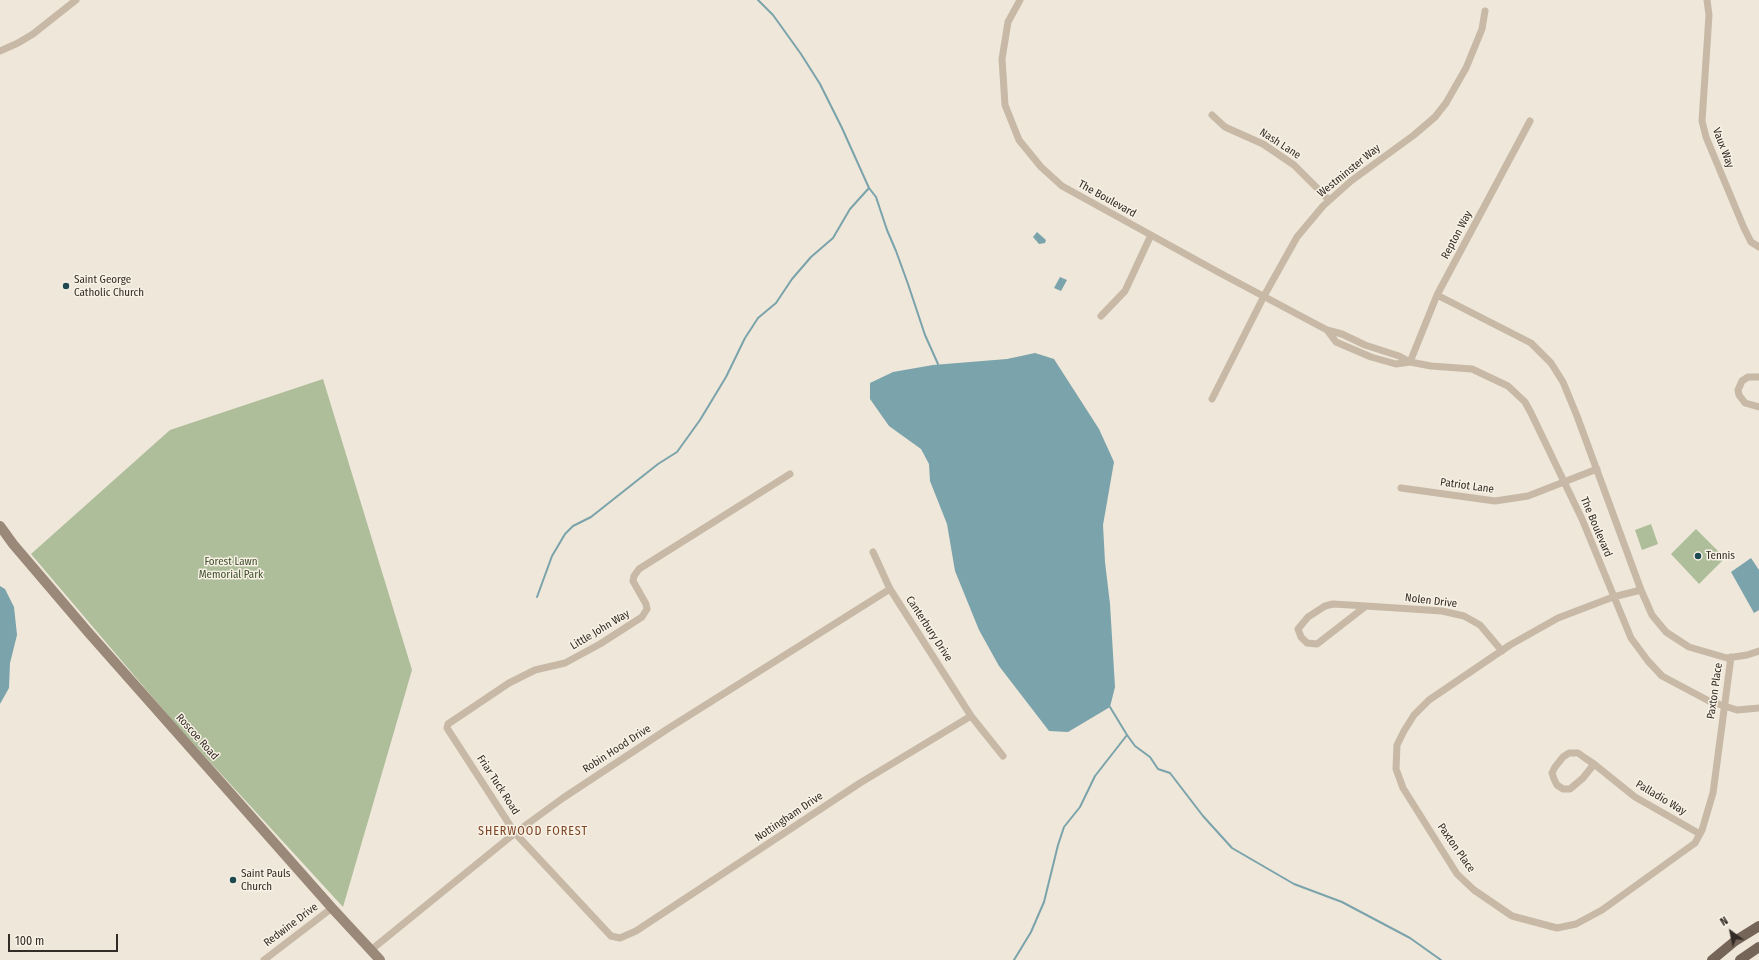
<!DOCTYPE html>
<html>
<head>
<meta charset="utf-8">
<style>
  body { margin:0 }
  #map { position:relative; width:1759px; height:960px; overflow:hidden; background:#efe7d9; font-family:"Fira Sans Condensed",sans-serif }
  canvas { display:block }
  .north { position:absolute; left:1711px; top:912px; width:40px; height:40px; -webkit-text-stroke:3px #f8f1e5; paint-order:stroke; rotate:327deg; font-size:11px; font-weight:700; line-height:16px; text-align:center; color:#332c26 }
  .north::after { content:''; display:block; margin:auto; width:14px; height:18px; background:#332c26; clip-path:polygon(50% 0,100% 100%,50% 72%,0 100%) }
  .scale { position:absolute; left:8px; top:934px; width:110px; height:18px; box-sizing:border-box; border:2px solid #332c26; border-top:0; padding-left:5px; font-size:12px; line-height:14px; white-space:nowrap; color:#332c26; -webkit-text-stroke:3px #f8f1e5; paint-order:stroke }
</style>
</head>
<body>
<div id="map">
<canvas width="1759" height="960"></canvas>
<div class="north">N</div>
<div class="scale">100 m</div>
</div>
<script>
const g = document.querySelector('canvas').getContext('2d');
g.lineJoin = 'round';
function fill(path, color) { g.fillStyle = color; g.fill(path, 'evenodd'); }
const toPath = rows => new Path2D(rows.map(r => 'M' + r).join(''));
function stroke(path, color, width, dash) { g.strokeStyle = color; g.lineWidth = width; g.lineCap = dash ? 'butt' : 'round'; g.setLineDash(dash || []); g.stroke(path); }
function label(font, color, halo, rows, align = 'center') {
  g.font = font + ' "Fira Sans Condensed",sans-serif'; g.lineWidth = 3; g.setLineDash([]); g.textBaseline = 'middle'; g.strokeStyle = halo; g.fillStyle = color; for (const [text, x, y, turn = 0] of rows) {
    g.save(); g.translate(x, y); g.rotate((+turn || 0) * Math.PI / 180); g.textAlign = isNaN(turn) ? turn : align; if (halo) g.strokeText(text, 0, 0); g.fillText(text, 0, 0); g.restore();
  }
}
const green = toPath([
  [323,379,412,670,343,907,177,726,31,554,170,430],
  [1651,524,1658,544,1642,550,1635,530],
  [1696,529,1725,558,1699,584,1671,554]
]);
const water = toPath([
  [1037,232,1046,240,1045,243,1039,244,1033,237],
  [1060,277,1067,280,1061,291,1054,288],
  [1035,353,1054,359,1099,429,1114,462,1103,525,1105,562,1110,604,1115,687,1110,707,1068,732,1049,731,999,666,979,630,955,571,947,524,930,481,929,464,921,449,889,426,870,399,870,383,893,372,933,365,1007,359],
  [1751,558,1759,570,1759,610,1754,613,1731,572],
  [0,586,5,589,14,607,17,635,10,663,9,688,0,704]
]);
const stream = toPath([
  [758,0,773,15,801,54,820,84,842,128,869,188,876,197,887,230,896,251,908,284,925,335,938,364],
  [537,597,552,556,565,534,573,526,591,517,658,464,677,452,700,420,726,377,745,338,758,318,776,303,792,279,811,257,833,238,850,209,869,188],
  [1110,707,1127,735,1135,746,1150,757,1158,769,1170,773,1203,816,1232,848,1294,884,1342,902,1410,938,1441,960],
  [1014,960,1031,932,1044,902,1058,845,1064,827,1080,807,1095,776,1127,735]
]);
const minor = toPath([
  [1020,0,1008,22,1002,59,1005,105,1019,140,1041,167,1062,186,1218,272,1327,330,1342,334,1365,345,1399,356,1410,362],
  [1707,0,1709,15,1702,121,1706,137,1744,228,1751,242,1759,247],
  [0,51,18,43,33,34,76,0],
  [1212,115,1225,127,1263,144,1294,165,1329,200],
  [1437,295,1531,343,1551,363,1563,382,1577,416,1641,590,1652,615,1666,632,1689,647,1727,658,1747,655,1759,651],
  [1101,316,1125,291,1151,235],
  [1327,330,1336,342,1371,357,1396,364,1410,362,1431,366,1472,369,1508,386,1525,402,1531,413,1582,519,1631,638,1648,661,1662,676,1709,701,1737,710,1759,708],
  [1410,362,1437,295,1530,121],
  [1759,377,1748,377,1742,381,1738,390,1739,395,1745,403,1759,407],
  [1212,399,1264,296,1297,237,1323,206,1351,181,1414,135,1435,117,1446,103,1466,68,1482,29,1485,11],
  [790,474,639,569,634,576,633,581,646,604,647,609,642,617,600,644,565,663,535,670,509,683,448,724,447,728,515,833,611,936,620,938,636,931,860,783,971,716],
  [1401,488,1495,501,1528,496,1597,469],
  [873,552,890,589,971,716,1003,756],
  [1641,590,1613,597,1558,618,1510,645,1429,700,1414,715,1404,731,1397,745,1396,769,1403,788,1457,874,1474,890,1512,916,1557,928,1576,924,1602,910,1695,843,1702,830,1713,793,1731,657],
  [1366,606,1317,644,1307,643,1301,637,1298,629,1308,617,1325,606,1333,604,1366,606,1442,611,1464,616,1480,625,1502,651],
  [1594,764,1583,778,1570,789,1563,789,1557,785,1554,779,1552,773,1555,767,1563,757,1569,753,1578,753,1585,758,1594,764,1635,797,1700,834],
  [371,950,515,833,563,798,669,728,890,589],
  [264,960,332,908]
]);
const secondary = toPath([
  [0,526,13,544,88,632,332,908,380,960]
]);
const primary = toPath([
  [1712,960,1735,941,1759,926],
  [1740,960,1759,947]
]);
const markers = [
  [66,286,4,"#1f4952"],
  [1698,556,4,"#1f4952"],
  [233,880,4,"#1f4952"]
];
const streetNames = [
  ["Nash Lane",1280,144,33],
  ["Vaux Way",1723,148,69],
  ["Westminster Way",1349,171,-39],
  ["The Boulevard",1107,199,29],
  ["Repton Way",1457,235,-62],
  ["Patriot Lane",1467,486,8],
  ["The Boulevard",1596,527,67],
  ["Nolen Drive",1431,601,7],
  ["Canterbury Drive",929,629,57],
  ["Little John Way",600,630,-31],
  ["Paxton Place",1715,691,-82],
  ["Roscoe Road",197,737,48],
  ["Robin Hood Drive",617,749,-33],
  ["Friar Tuck Road",498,785,57],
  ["Palladio Way",1661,798,31],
  ["Nottingham Drive",789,817,-34],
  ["Paxton Place",1456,848,55],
  ["Redwine Drive",291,925,-37]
];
const poiNames = [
  ["Saint George",74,280],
  ["Catholic Church",74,293],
  ["Tennis",1706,556],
  ["Saint Pauls",241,874],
  ["Church",241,887]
];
const parkNames = [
  ["Forest Lawn",231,562],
  ["Memorial Park",231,575]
];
const neighbourhoodNames = [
  ["SHERWOOD FOREST",533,832]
];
fill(green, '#aebd9a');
fill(water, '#7aa3ab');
stroke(stream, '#7aa3ab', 2);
stroke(minor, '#c7b9a6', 7);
stroke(secondary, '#9a8878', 10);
stroke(primary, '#746558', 10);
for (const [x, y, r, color] of markers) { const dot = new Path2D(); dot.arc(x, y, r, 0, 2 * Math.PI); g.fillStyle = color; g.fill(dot); stroke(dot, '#f8f1e5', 1.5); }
label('11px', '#332c26', '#f8f1e5', streetNames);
label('11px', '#332c26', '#f8f1e5', poiNames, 'left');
label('11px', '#3e502c', '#f8f1e5', parkNames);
g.letterSpacing = '1px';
label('12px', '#7d4424', '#f8f1e5', neighbourhoodNames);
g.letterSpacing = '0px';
</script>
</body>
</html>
